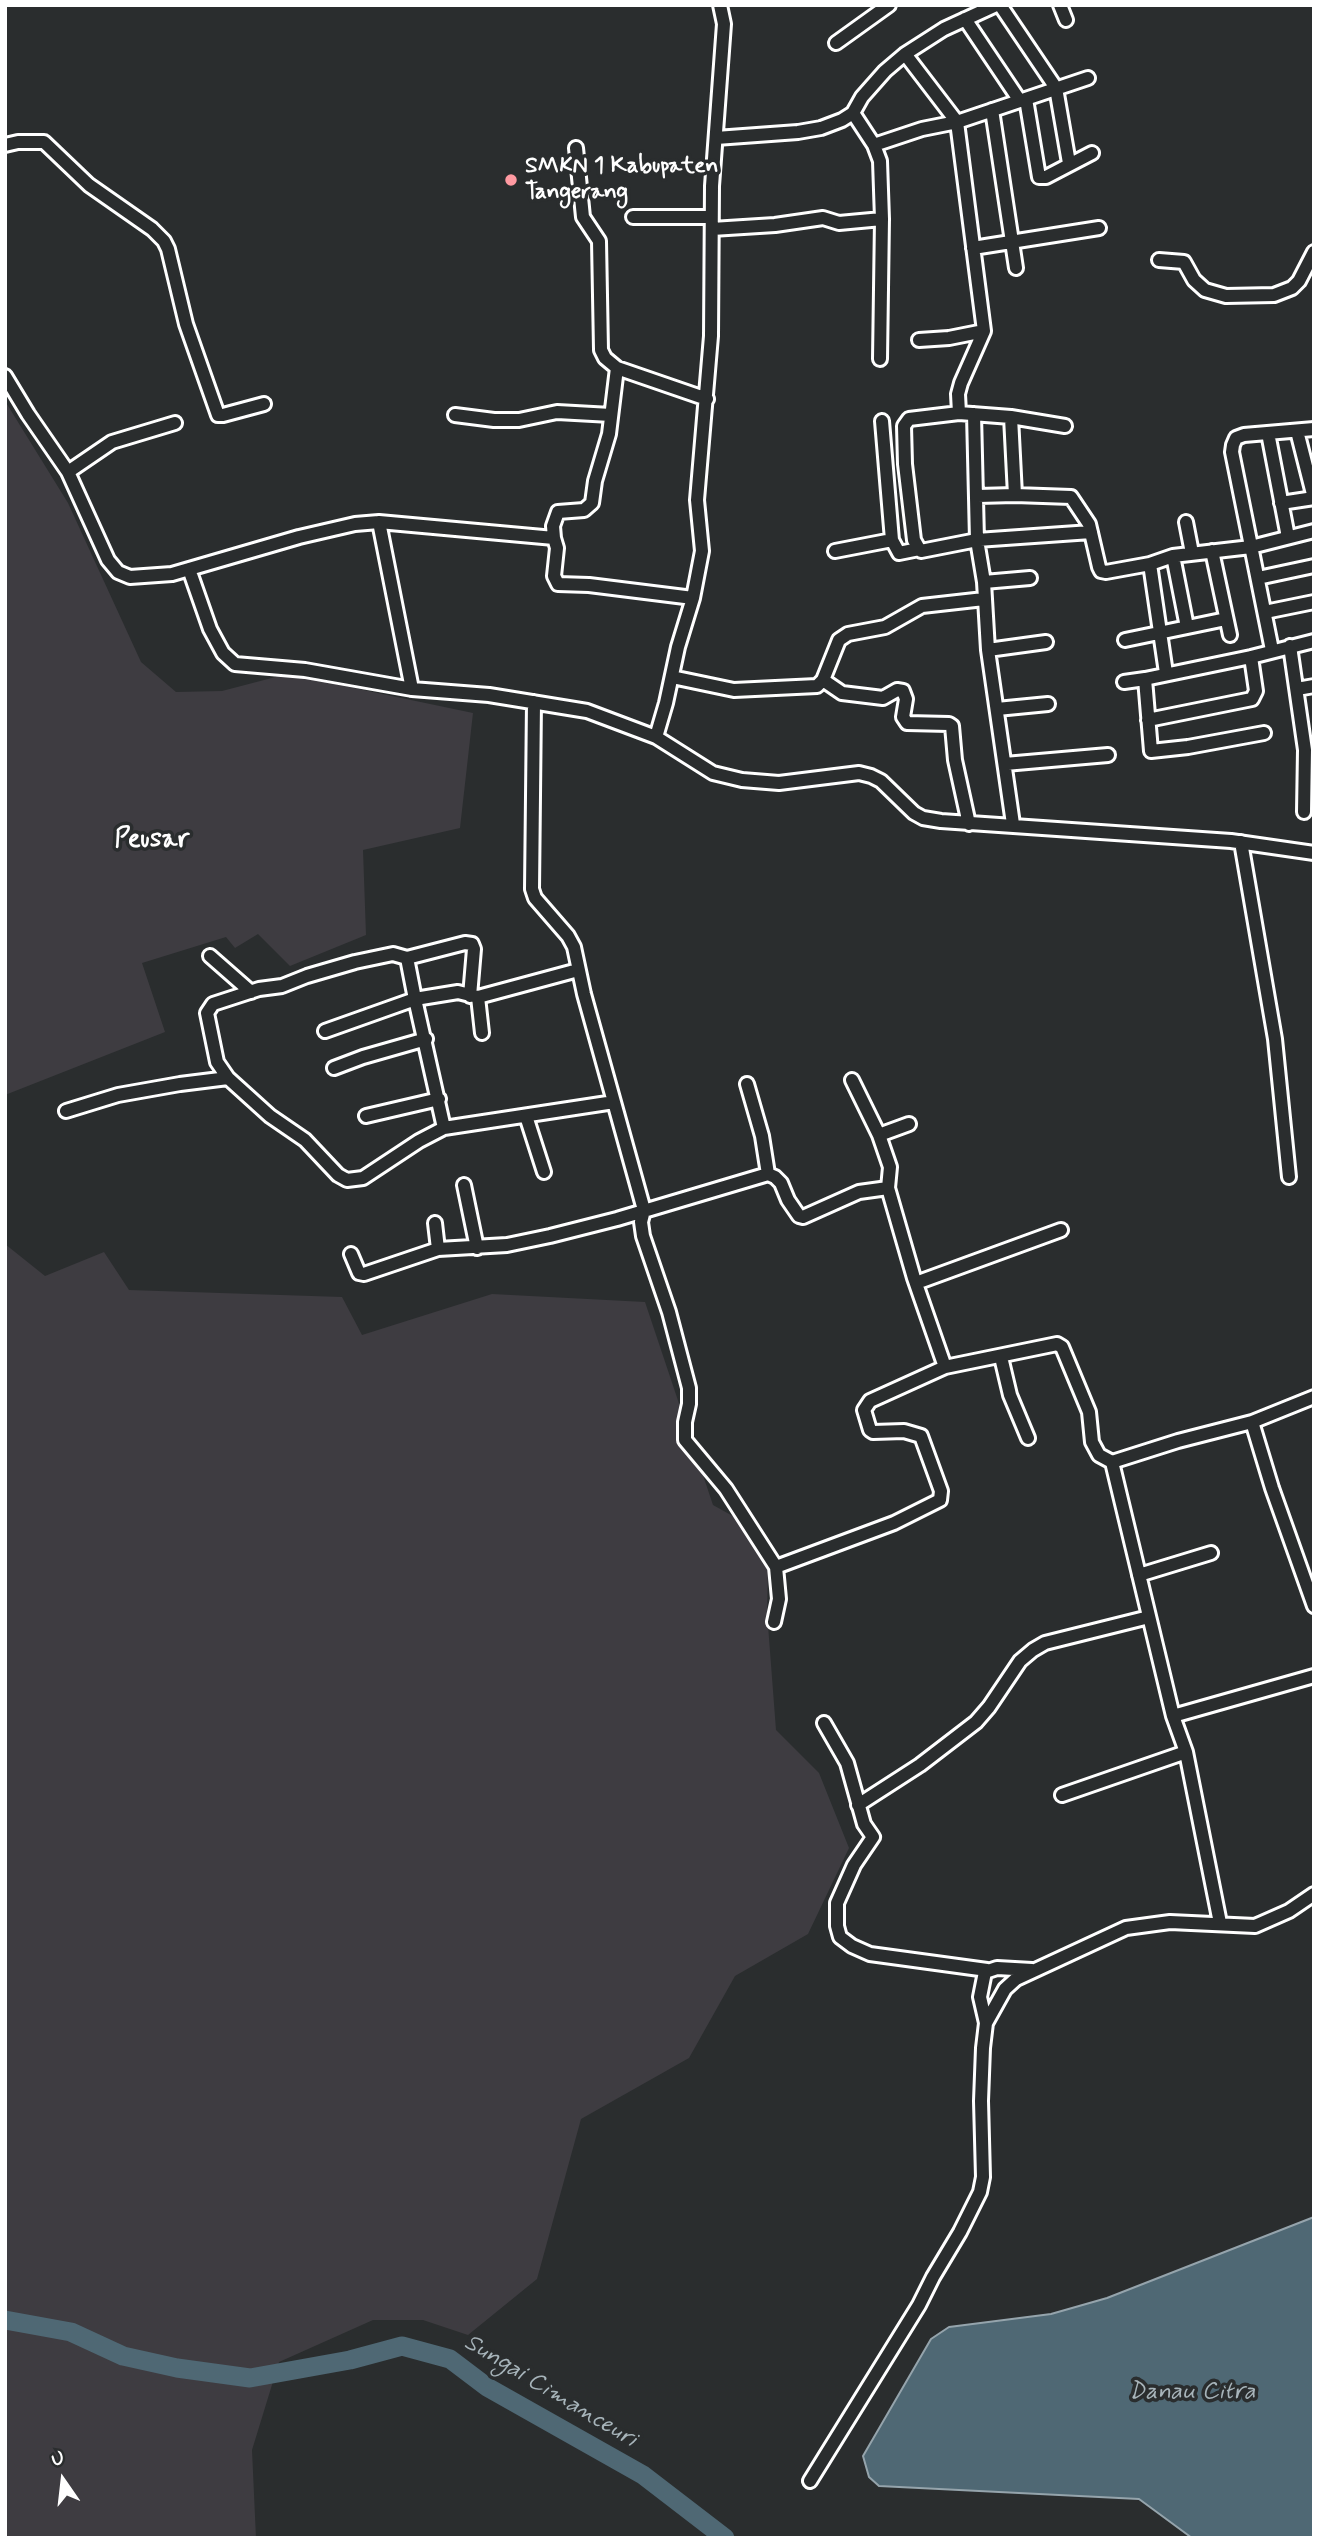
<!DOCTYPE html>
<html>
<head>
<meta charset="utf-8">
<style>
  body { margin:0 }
  #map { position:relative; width:1319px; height:2543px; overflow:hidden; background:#2a2d2e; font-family:Mynerve,sans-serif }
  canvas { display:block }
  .frame { position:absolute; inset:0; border:7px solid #fff; pointer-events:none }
  .north { position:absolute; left:28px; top:2445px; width:70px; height:70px; -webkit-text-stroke:5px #2a2d2e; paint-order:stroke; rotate:346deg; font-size:19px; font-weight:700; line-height:28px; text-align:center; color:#fff }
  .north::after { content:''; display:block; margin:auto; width:24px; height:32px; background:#fff; clip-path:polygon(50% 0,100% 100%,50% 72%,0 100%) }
</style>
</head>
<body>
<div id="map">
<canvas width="1319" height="2543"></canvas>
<div class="frame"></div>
<div class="north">U</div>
</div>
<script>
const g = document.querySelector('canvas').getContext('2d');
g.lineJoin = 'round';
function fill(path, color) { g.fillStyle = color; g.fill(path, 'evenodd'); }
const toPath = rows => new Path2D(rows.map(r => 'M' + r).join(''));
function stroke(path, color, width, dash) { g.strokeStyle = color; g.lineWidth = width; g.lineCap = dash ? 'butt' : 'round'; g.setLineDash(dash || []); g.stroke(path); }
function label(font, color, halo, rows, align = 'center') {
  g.font = font + ' Mynerve,sans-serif'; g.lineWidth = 7; g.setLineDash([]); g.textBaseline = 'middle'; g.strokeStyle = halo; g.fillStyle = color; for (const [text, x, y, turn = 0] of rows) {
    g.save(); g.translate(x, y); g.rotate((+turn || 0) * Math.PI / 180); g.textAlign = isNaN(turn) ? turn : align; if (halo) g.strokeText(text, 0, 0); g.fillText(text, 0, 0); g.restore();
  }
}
const built = toPath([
  [5,401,68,503,141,662,176,692,222,691,287,674,473,713,460,828,363,850,366,935,290,966,258,934,235,948,226,937,142,963,165,1032,5,1095],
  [5,1244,45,1276,104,1252,129,1290,342,1297,362,1335,492,1294,645,1302,713,1505,747,1524,768,1571,767,1612,776,1730,819,1773,849,1848,808,1934,735,1976,689,2058,581,2119,537,2279,468,2335,423,2320,373,2320,279,2362,252,2450,256,2538,5,2538]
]);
const water = toPath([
  [1314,2217,1314,2538,1192,2538,1139,2499,879,2486,869,2477,863,2456,931,2339,949,2327,1051,2314,1107,2298,1314,2217]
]);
const river = toPath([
  [5,2320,71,2332,123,2356,177,2368,250,2378,350,2360,402,2346,450,2359,487,2387,643,2475,725,2538]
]);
const minor = toPath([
  [1000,5,1056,88,1069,163],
  [1060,5,1066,20],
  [965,19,1020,101],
  [836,43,889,5],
  [905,54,957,122,984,331,961,383,958,394,959,413,1011,417,1015,495,1071,497,1089,524,1099,567,1101,571,1106,572,1150,564,1173,556,1251,547,1314,531],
  [1026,99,1039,177,1046,177,1092,153],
  [992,110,1016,268],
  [853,113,874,145,922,129,957,122,1088,78],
  [716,138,798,132,821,128,842,120,853,113,862,97,885,71,905,54,944,29,996,5],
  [5,145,18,142,44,142,89,185,152,229,164,241,168,249,186,324,218,415,223,415,264,404],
  [874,145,880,161,882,219,880,359],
  [576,148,583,217,599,241,601,350,605,358,617,368,707,399],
  [633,217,711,217],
  [712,229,775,225,823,218,839,223,882,219],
  [973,248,1099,228],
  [1159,260,1184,262,1194,280,1205,290,1226,296,1274,295,1292,288,1299,281,1314,252],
  [919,340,949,338,984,331],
  [5,376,28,414,68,472,108,560,118,572,130,577,172,574,299,537,355,524,379,522,554,538,557,548,554,576,558,584,589,585,693,598],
  [959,413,909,419,904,426,905,464,914,540,919,549,921,551,977,540,1091,532],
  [974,414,977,540,984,582,988,650,1013,824],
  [455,415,494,420,519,420,557,412,611,415],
  [1011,417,1065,426],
  [882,421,892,540],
  [1297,431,1314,498],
  [1268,433,1288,537],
  [68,472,112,442,175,423],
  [978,496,1015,495],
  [1281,503,1314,498],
  [379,522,412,689],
  [1186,522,1192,553],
  [554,538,553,526,558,512,584,510,592,503,595,481,609,434,617,368],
  [835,551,892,540,899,553,919,549],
  [1212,551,1230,635],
  [1173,556,1187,627],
  [1150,564,1166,673],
  [189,569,210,629,223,653,235,664,305,670,412,689,489,695,587,711,656,737,713,773,742,780,779,783,859,773,871,776,881,781,914,813,923,818,941,821,1231,841,1314,853],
  [1258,578,1314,566],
  [984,582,1030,578],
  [1265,612,1314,602],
  [1125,640,1226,619],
  [1290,646,1305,750,1304,812],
  [988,650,1046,642],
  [1272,650,1232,452,1233,445,1236,438,1244,435,1314,429],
  [672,677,734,690,817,686,823,680,839,640,848,634,885,627,922,606,984,599],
  [823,680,842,693,883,698,897,690,903,691,906,699,903,717,907,723,949,724,952,726,955,760,969,824],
  [1124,682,1145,679],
  [1297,689,1314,686],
  [534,702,532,889,535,898,568,936,574,947,584,994,644,1210,641,1222,643,1236,669,1312,689,1388,689,1404,685,1422,685,1440,726,1489,776,1567,894,1523,940,1500,941,1491,921,1436,904,1431,873,1432,870,1430,864,1410,870,1401,945,1367,1057,1344,1062,1347,1089,1412,1092,1442,1099,1455,1112,1462,1173,1716,1186,1752,1220,1923],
  [997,709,1048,704],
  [1148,720,1252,699,1256,691,1251,657],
  [1264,733,1188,747,1151,751,1145,679,1251,657,1314,641],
  [656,737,666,703,678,647,693,598,702,551,697,500,711,336,712,186,724,24,720,5],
  [1005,764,1108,755],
  [1241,842,1275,1039,1289,1177],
  [210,956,251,992],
  [407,958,465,943,472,944,474,949,470,996],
  [478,997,482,1033],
  [325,1031,415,999,407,958,393,954,355,962,307,976,282,986,259,989,213,1004,207,1013,217,1062,228,1078,270,1116,305,1140,338,1175,347,1180,363,1178,419,1141,444,1128,614,1102],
  [334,1068,363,1057,426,1039],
  [852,1080,879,1135,890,1167,888,1188,914,1278,945,1367],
  [747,1084,762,1136,768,1174],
  [66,1111,118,1095,180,1084,228,1078],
  [366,1116,439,1099],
  [526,1116,544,1172],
  [444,1128,415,999,458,992,478,997,578,970],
  [879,1135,909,1124],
  [464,1185,477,1248],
  [435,1223,438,1249],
  [351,1254,359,1273,364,1274,438,1249,507,1245,550,1236,617,1219,768,1174,775,1177,781,1183,788,1200,799,1216,803,1217,859,1192,888,1188],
  [916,1283,1061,1230],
  [1001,1357,1010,1395,1028,1438],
  [1252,1422,1314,1397],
  [1112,1462,1178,1441,1252,1422,1272,1488,1314,1606],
  [1139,1575,1211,1553],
  [774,1622,779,1599,776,1567],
  [1173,1716,1314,1676],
  [824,1723,847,1763,864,1824,873,1837,854,1865,837,1903,837,1926,840,1937,852,1946,870,1954,987,1970],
  [1062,1795,1186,1752],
  [858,1805,920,1765,976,1722,989,1707,1020,1661,1033,1650,1045,1643,1149,1617],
  [986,2023,980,1997,985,1972,997,1968,1032,1970],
  [810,2481,919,2305,933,2277,960,2232,980,2192,983,2177,981,2101,983,2048,986,2023,1005,1989,1016,1979,1126,1928,1170,1922,1255,1926,1289,1911,1314,1894]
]);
const markers = [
  [511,180,7,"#ff9aa2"]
];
const poiNames = [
  ["SMKN 1 Kabupaten",525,167],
  ["Tangerang",525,193]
];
const waterNames = [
  ["Sungai Cimanceuri",550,2392,31],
  ["Danau Citra",1192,2393]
];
const quarterNames = [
  ["Peusar",152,841]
];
fill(built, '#3e3c41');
fill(water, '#4f6874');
stroke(water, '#95a4ac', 2);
stroke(river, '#4f6874', 19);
stroke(minor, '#fff', 18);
stroke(minor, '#2a2d2e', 12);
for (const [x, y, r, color] of markers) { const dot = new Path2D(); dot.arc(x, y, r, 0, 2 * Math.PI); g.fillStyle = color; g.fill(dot); stroke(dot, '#2a2d2e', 2.5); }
label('bold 23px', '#fff', '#2a2d2e', poiNames, 'left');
label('italic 24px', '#a7b4ba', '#2a2d2e', waterNames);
label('bold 26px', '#fff', '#2a2d2e', quarterNames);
</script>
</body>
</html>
